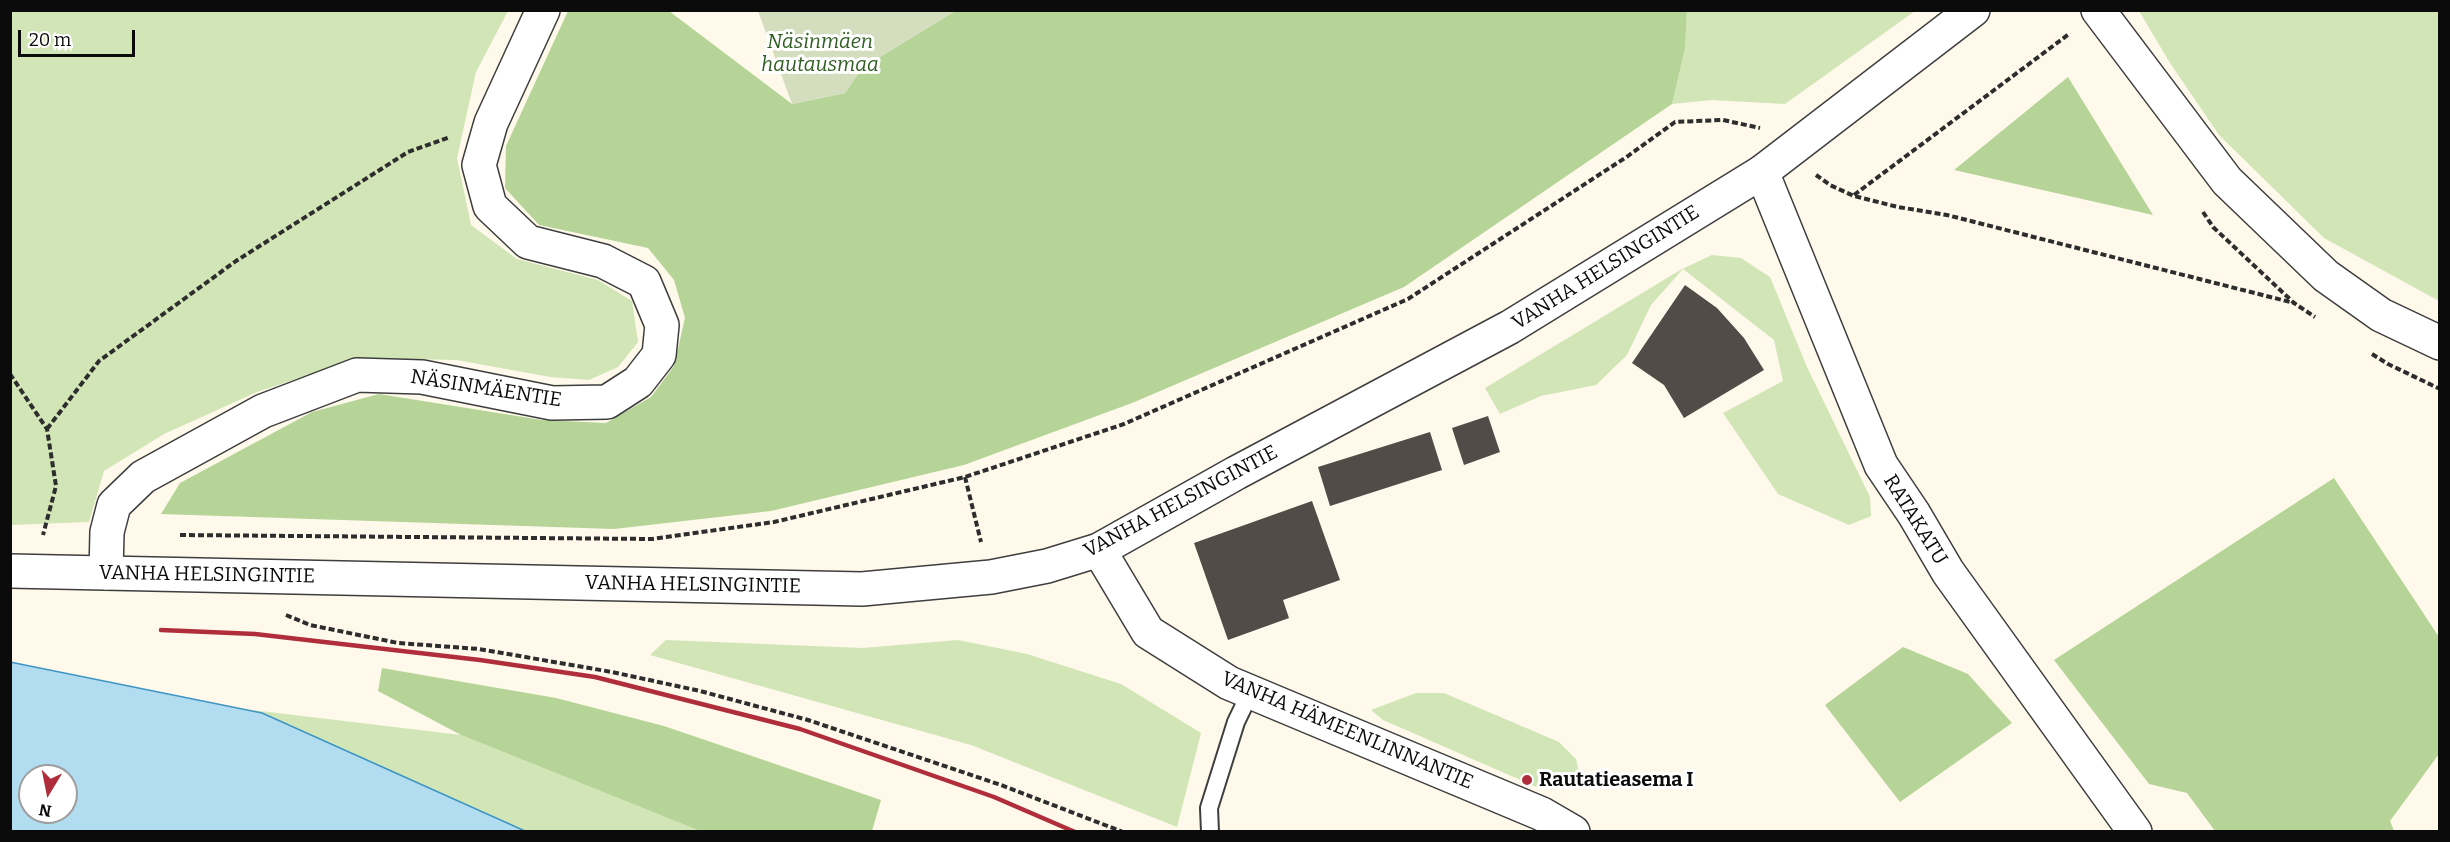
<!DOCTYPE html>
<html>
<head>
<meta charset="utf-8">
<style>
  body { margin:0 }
  #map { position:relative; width:2450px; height:842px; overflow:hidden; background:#fef9ea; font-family:Bitter,serif }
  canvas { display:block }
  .frame { position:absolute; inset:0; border:12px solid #0b0b0b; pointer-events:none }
  .north { position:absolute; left:18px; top:764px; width:60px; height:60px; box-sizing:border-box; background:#fff; border:2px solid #9d9d9d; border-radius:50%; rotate:190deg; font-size:16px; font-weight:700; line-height:24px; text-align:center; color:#0b0b0b }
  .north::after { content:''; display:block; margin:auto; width:21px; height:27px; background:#b02e3b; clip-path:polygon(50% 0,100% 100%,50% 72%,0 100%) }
  .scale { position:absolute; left:18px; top:30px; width:117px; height:27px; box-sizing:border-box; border:3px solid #0b0b0b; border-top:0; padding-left:8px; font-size:18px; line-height:21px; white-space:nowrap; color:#0b0b0b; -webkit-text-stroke:4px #fff; paint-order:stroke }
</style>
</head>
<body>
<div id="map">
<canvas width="2450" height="842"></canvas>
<div class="frame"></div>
<div class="north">N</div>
<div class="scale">20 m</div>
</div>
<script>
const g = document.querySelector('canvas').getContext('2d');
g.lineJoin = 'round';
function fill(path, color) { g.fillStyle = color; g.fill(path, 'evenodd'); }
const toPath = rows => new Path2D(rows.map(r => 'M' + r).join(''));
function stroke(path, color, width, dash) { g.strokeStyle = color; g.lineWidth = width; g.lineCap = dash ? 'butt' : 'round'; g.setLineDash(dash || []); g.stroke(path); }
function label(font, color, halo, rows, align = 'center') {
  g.font = font + ' Bitter,serif'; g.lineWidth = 6; g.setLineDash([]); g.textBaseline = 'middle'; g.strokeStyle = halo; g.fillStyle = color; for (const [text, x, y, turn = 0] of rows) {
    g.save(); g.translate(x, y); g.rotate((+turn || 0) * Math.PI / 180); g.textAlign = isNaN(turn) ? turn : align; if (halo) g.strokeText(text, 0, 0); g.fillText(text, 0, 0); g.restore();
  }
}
const green = toPath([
  [11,11,508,11,476,72,457,158,471,225,517,259,598,280,632,301,638,342,618,367,589,380,550,377,457,360,359,358,257,392,164,434,104,471,89,522,11,525],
  [1687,11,1915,11,1785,104,1712,100,1672,104,1685,49],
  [2139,11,2439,11,2439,301,2324,238,2219,135,2170,63],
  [1712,255,1741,258,1770,277,1807,367,1870,497,1871,516,1849,525,1778,494,1723,413,1783,381,1774,340,1683,269,1651,305,1627,355,1596,385,1541,396,1500,414,1485,388,1682,269],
  [666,640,862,648,958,640,1027,654,1121,684,1201,733,1177,827,971,745,650,655],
  [1416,693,1444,693,1559,742,1576,759,1580,777,1557,786,1541,789,1383,720,1371,710],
  [252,710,461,735,700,831,524,831]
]);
const forest = toPath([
  [568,11,669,11,792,104,845,93,862,68,955,11,1687,11,1685,49,1672,104,1404,287,1132,403,964,465,771,511,614,529,161,514,180,483,312,412,379,394,542,420,606,423,651,397,674,366,685,318,674,280,648,248,539,225,505,188,506,146],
  [2068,77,2153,215,1954,170],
  [2334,478,2439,637,2439,754,2390,821,2394,831,2215,831,2187,793,2149,784,2054,660],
  [1903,647,1968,674,2012,723,1900,802,1825,705],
  [382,668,556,698,664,726,881,800,872,831,700,831,461,735,378,691]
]);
const cemetery = toPath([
  [758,11,758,10,955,11,862,68,845,93,792,104]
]);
const water = toPath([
  [10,662,262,713,525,831,11,831,10,662],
  [30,776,66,776,66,812,30,812,30,776]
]);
const building = toPath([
  [1685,285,1717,308,1744,338,1764,370,1684,418,1664,385,1632,363],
  [1488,416,1500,452,1464,465,1452,428],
  [1430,432,1442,470,1330,506,1318,467],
  [1312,501,1340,580,1283,600,1289,618,1228,640,1194,543]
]);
const path = toPath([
  [1816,175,1830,185,1854,196,1898,207,1947,215,2294,303],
  [1854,195,2069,34],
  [2203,212,2213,227,2294,303,2315,317],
  [2372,354,2388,364,2440,389],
  [10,374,47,429,56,486,43,535],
  [47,429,99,361,236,261,408,152,450,137],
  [965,477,981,542],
  [180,535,652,539,774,522,965,477,1124,424,1408,299,1628,156,1675,122,1723,120,1760,128],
  [286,615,310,625,398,643,479,649,612,672,700,691,808,720,1001,785,1123,832]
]);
const service = toPath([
  [1210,832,1209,808,1236,722,1250,693]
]);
const minor = toPath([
  [2098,10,2227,181,2326,276,2381,315,2440,343],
  [1762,172,1881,465,1914,514,1948,572,2135,832],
  [106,573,107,532,114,505,143,477,263,411,357,375,422,377,552,403,607,402,638,382,659,355,662,325,644,282,603,261,528,242,490,206,479,165,491,123,543,10]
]);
const tertiary = toPath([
  [1099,550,1148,632,1229,683,1542,814,1573,832],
  [10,571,862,589,991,577,1047,566,1099,550,1236,473,1510,327,1762,172,1973,10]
]);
const rail = toPath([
  [161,630,255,634,480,660,595,677,800,729,994,797,1075,832]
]);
const markers = [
  [1527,780,6,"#b02e3b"]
];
const parkNames = [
  ["Näsinmäen",820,42],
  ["hautausmaa",820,65]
];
const streetNames = [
  ["VANHA HELSINGINTIE",1606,268,-32],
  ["NÄSINMÄENTIE",486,389,9],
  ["VANHA HELSINGINTIE",1181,502,-28],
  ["RATAKATU",1915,520,58],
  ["VANHA HELSINGINTIE",207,575,1],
  ["VANHA HELSINGINTIE",693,585,1],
  ["VANHA HÄMEENLINNANTIE",1347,731,23]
];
const poiNames = [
  ["Rautatieasema I",1539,780]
];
fill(green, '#d1e5b7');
fill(forest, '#b6d497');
fill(cemetery, '#d4ddbe');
fill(water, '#b2ddf1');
stroke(water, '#3f95c3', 1.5);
fill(building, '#524b48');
stroke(service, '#3e3e3e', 20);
stroke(minor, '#3e3e3e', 36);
stroke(tertiary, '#3e3e3e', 36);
stroke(path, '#2d2d2d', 4, [6, 3]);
stroke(service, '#fff', 16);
stroke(minor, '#fff', 33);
stroke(tertiary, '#fff', 33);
stroke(rail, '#b02e3b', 4.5);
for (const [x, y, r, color] of markers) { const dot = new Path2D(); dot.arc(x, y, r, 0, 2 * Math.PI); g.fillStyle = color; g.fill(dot); stroke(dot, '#fff', 2); }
label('italic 20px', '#305d21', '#fff', parkNames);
label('20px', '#0b0b0b', '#fff', streetNames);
label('bold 20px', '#0b0b0b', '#fff', poiNames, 'left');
</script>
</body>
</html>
